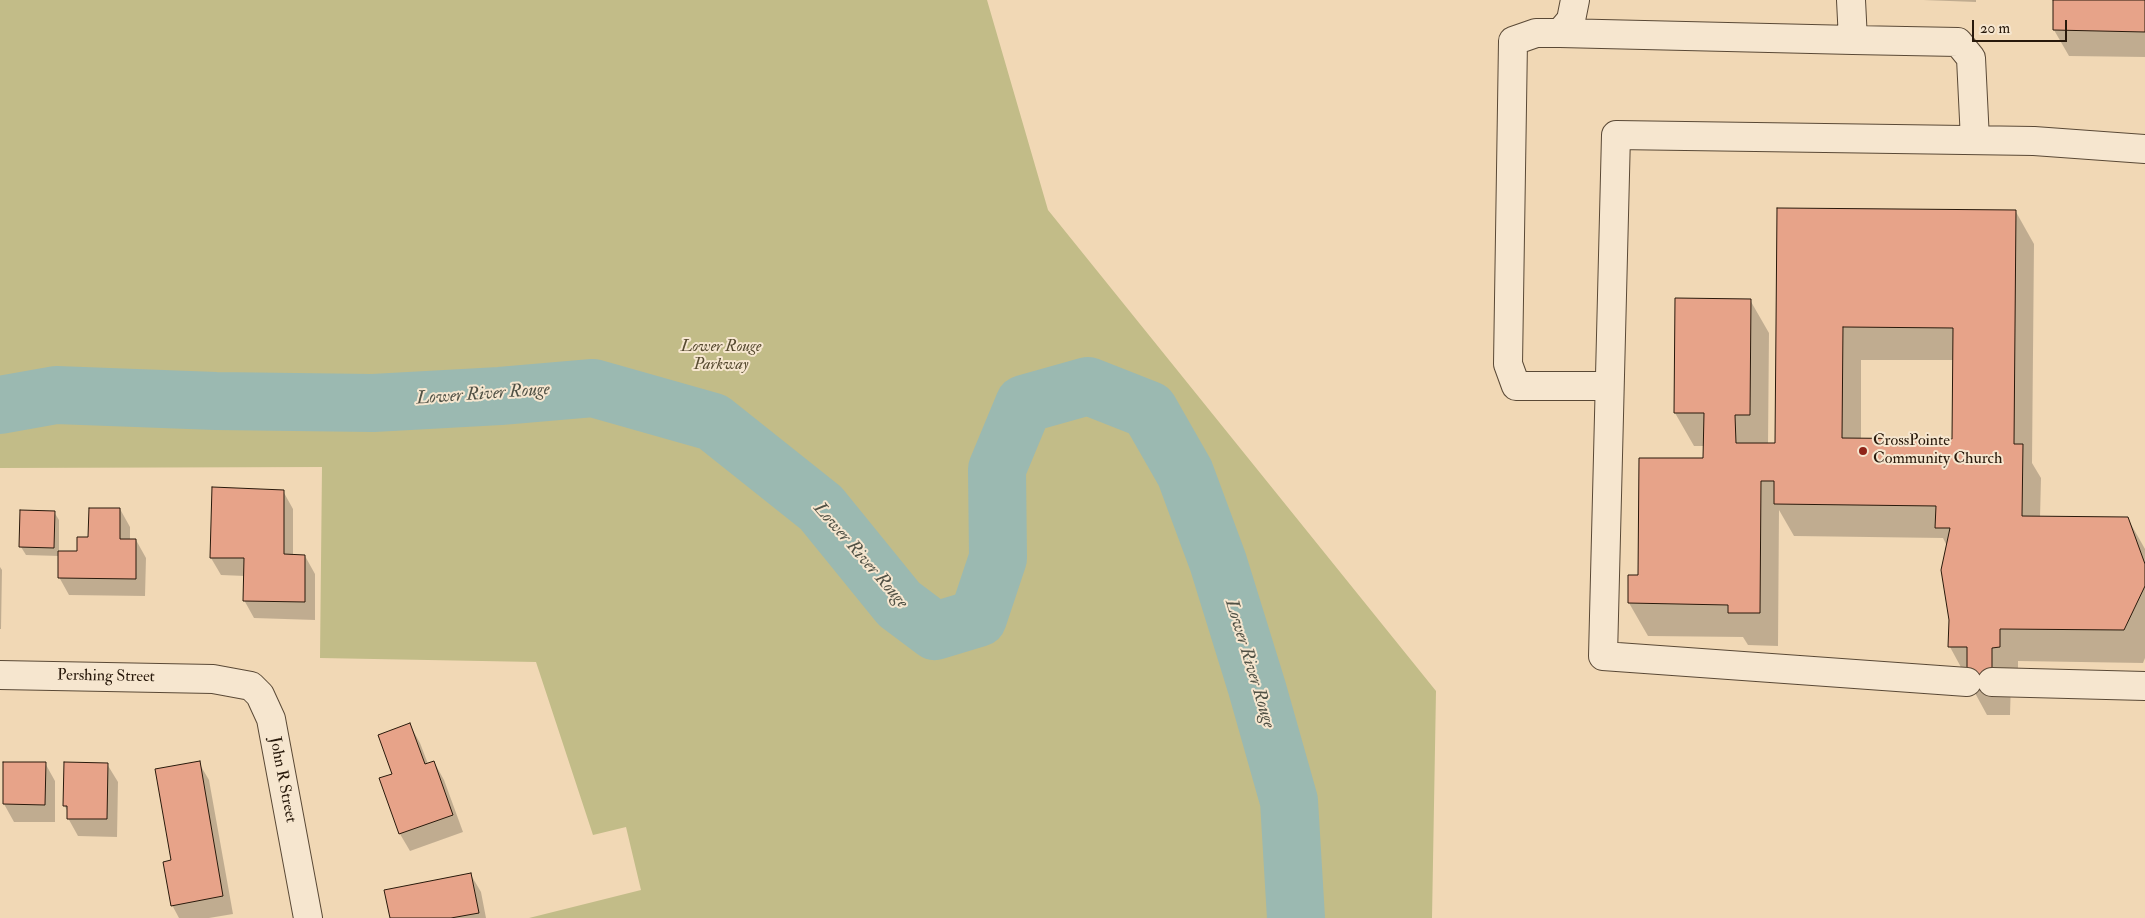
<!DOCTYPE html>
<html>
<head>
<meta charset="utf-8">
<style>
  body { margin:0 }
  #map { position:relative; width:2145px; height:918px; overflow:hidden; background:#f1d8b5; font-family:"IM FELL Double Pica",serif }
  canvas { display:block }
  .scale { position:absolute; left:1972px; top:20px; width:95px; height:22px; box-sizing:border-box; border:2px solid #28190b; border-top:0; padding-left:6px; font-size:15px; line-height:18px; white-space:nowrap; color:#28190b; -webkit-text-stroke:4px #f6e6cf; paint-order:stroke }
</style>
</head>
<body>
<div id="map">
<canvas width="2145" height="918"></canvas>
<div class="scale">20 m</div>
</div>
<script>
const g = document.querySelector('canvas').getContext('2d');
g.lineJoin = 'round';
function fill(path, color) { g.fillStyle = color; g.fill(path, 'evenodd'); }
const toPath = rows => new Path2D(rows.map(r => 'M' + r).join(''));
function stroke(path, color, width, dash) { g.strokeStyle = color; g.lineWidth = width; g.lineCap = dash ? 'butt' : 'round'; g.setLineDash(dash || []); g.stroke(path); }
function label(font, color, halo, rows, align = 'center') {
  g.font = font + ' "IM FELL Double Pica",serif'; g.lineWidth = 4; g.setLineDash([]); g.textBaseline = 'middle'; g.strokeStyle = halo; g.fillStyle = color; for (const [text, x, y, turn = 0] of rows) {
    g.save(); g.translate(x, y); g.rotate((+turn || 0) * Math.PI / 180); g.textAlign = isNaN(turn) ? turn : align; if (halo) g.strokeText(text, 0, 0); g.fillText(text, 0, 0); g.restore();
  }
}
const green = toPath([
  [0,0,987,0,1048,210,1436,691,1432,918,529,918,641,890,626,827,593,835,536,662,320,658,322,467,0,468]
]);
const shadow = toPath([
  [1923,0,1976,0,1976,2],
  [2054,0,2145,0,2145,57,2069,56,2054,30],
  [1779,209,2016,212,2034,244,2032,463,2041,478,2040,518,2128,519,2145,549,2145,658,2143,663,2018,661,2018,680,2011,680,2010,715,1987,715,1950,647,1947,546,1943,538,1794,536,1779,510,1778,646,1748,645,1743,637,1648,636,1629,603,1639,577,1705,459,1705,446,1694,446,1675,413,1750,300,1769,333,1768,445,1776,445],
  [1861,360,1954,360,1954,440,1861,440],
  [283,491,293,509,293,556,305,556,315,574,315,620,254,618,244,600,245,576,221,575,211,558],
  [120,509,130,527,130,540,136,540,146,558,145,596,69,595,59,577,59,556,26,555,21,547,54,512,59,520,59,552,78,553],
  [0,567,2,570,1,629,0,629],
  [410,725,420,743,428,764,434,762,444,780,463,832,410,851,400,834],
  [4,763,45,763,55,781,55,822,14,822,4,804],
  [199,763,209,780,233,914,209,918,179,918,172,905,173,861],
  [107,764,118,782,117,837,78,836,68,818,68,812,64,805],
  [471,875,481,892,486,918,391,918]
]);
const river = toPath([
  [0,405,56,395,216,401,373,403,500,396,593,388,713,422,821,508,899,604,935,631,978,618,998,558,997,469,1024,404,1088,386,1149,410,1185,473,1218,562,1257,688,1289,801,1296,918]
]);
const building = toPath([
  [2053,0,2145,0,2145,32,2053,30,2053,0],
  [1777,208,2016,210,2014,444,2023,444,2022,516,2128,517,2145,564,2145,586,2124,630,2000,629,2000,647,1992,648,1992,682,1967,682,1967,647,1948,647,1949,620,1941,570,1950,528,1935,528,1936,506,1774,504,1774,481,1761,481,1760,613,1728,613,1728,605,1628,603,1628,575,1638,575,1639,458,1703,458,1704,413,1674,413,1675,298,1751,299,1750,415,1735,415,1736,443,1775,443,1777,208],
  [1843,327,1953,328,1952,439,1842,438,1843,327],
  [212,487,284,490,284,554,305,555,305,602,243,601,244,558,210,558,212,487],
  [89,508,120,508,120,539,136,539,136,579,58,578,58,551,77,551,77,537,88,537,89,508],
  [20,510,55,511,54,548,19,547,20,510],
  [410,723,425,764,434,761,453,815,399,834,379,778,392,774,378,735,410,723],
  [200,761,223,896,171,906,163,862,171,860,155,769,200,761],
  [3,762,46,762,45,805,3,804,3,762],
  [64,762,108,763,107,819,67,819,67,806,63,806,64,762],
  [471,873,479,913,451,918,390,918,384,890,471,873]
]);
const minor = toPath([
  [1575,0,1571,20,1560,33,1536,33,1513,41,1508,364,1516,386,1609,386],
  [1851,0,1853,40,1958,42,1971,58,1975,140],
  [1560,33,1853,40],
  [0,675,213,679,251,686,260,695,271,719,308,918],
  [1967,682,1603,656,1616,135,2034,141,2145,149],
  [1992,682,2145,686]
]);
const markers = [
  [1863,451,5,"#8f2418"]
];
const parkNames = [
  ["Lower Rouge",721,348],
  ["Parkway",721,366]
];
const poiNames = [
  ["CrossPointe",1873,442],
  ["Community Church",1873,460]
];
const streetNames = [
  ["Pershing Street",106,677,1],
  ["John R Street",282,780,79]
];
const waterNames = [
  ["Lower River Rouge",483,395,-4],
  ["Lower River Rouge",860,556,49],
  ["Lower River Rouge",1249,664,73]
];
fill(green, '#c2bc88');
fill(shadow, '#0003');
stroke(river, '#9bb9b1', 58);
fill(building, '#e7a389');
stroke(building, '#28190b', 1);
stroke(minor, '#5a4936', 30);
stroke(minor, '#f6e6cf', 28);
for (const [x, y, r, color] of markers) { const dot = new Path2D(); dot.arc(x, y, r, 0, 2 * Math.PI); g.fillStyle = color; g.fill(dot); stroke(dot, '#f6e6cf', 2); }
label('italic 16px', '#564a30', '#f6e6cf', parkNames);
label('16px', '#28190b', '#f6e6cf', poiNames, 'left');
label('16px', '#28190b', '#f6e6cf', streetNames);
label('italic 18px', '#505145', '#f6e6cf', waterNames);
</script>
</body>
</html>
